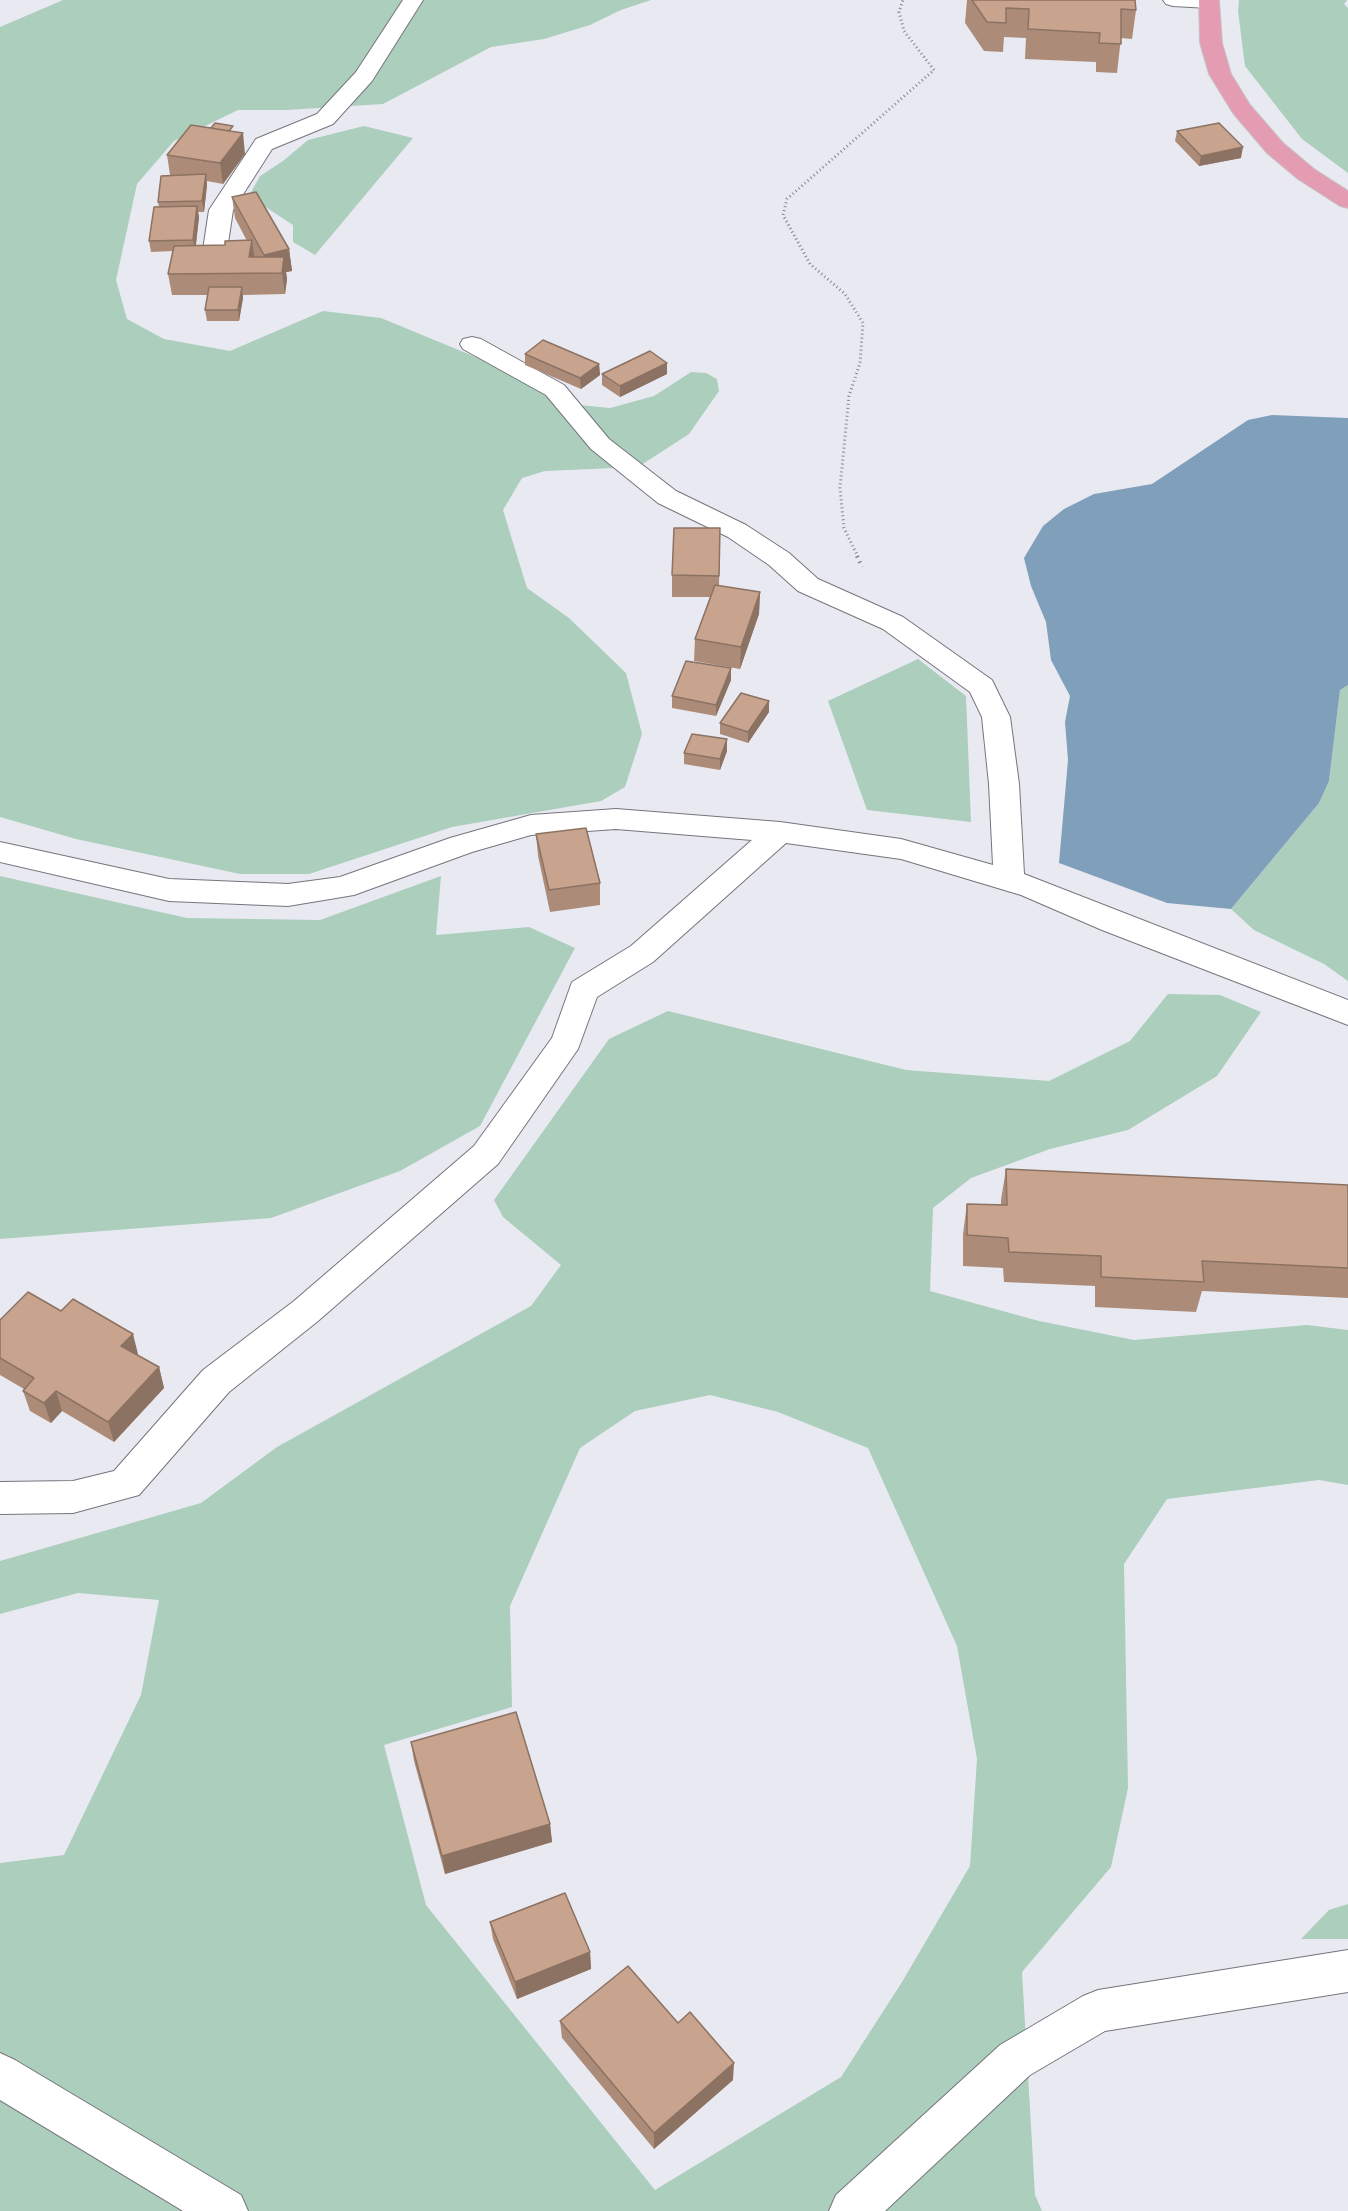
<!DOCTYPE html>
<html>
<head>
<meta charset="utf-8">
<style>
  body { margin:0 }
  canvas { display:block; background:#e9e9f2 }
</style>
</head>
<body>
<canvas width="1348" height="2211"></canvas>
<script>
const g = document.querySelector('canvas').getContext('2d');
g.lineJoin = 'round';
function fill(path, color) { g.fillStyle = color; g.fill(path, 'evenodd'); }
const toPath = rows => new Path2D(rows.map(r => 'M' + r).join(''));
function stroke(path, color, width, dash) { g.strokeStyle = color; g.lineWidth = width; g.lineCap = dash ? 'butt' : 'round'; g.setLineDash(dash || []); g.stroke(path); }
const green = toPath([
  [63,0,651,0,621,10,590,25,544,39,491,47,383,104,286,110,238,110,174,141,137,184,116,280,127,319,164,339,230,351,323,311,381,318,512,372,558,403,610,408,654,396,691,372,706,373,717,379,719,391,689,434,638,467,545,471,522,478,503,510,527,588,569,618,626,673,642,734,625,787,601,801,452,827,309,874,240,874,76,839,0,817,0,27],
  [1239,0,1347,0,1344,4,1348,8,1348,173,1302,139,1245,66,1238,11],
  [364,126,413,138,315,255,293,242,293,225,249,196,260,176,283,161,308,140],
  [918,659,966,696,971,822,867,810,828,701],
  [1348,685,1348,981,1324,964,1254,930,1231,909,1319,803,1329,781,1340,690],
  [0,876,187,918,320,920,441,876,436,935,529,927,575,948,480,1126,400,1171,271,1218,0,1239],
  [1168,994,1220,995,1261,1012,1217,1076,1128,1130,1050,1149,971,1178,933,1208,930,1291,1039,1321,1134,1340,1307,1325,1348,1330,1348,1485,1319,1480,1167,1499,1124,1564,1128,1788,1111,1867,1022,1972,1035,2195,1042,2211,0,2211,0,1863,64,1855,141,1695,159,1600,78,1593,0,1614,0,1561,201,1503,277,1447,531,1306,561,1265,503,1217,494,1200,609,1039,668,1011,906,1070,1049,1081,1130,1041],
  [710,1395,778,1412,868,1448,957,1646,977,1759,970,1866,902,1982,841,2077,655,2190,426,1905,384,1745,512,1707,510,1606,580,1448,635,1411],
  [1348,1904,1348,1939,1301,1939,1329,1910]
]);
const water = toPath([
  [1272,415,1348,418,1348,685,1340,690,1329,781,1319,803,1231,909,1167,903,1059,863,1068,760,1065,722,1070,696,1051,660,1046,622,1031,586,1024,558,1043,526,1064,509,1094,494,1152,484,1248,420]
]);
const pathFar1 = toPath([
  [858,557,844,528,840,488,849,396,860,363,863,323,845,294,810,264,783,215,787,199,934,70,904,31,899,12,903,0]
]);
const path = toPath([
  [857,556,862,567]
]);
const minor = toPath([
  [403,0,423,0,372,81,333,124,272,149,233,210,227,250,223,255,207,255,203,250,209,210,256,139,317,114,356,72,403,0],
  [1163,0,1218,0,1219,2,1216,6,1209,8,1173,6,1166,4,1163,0],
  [472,337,481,339,564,385,609,439,676,491,746,525,789,553,818,579,903,617,992,680,1010,717,1019,784,1024,874,1348,1000,1348,1025,1102,930,1021,895,901,859,786,843,653,962,597,997,578,1049,498,1164,318,1321,229,1392,139,1495,73,1513,0,1514,0,1482,73,1481,114,1471,203,1370,294,1301,474,1146,552,1038,572,982,631,946,752,840,616,829,531,835,472,852,354,895,288,906,169,901,0,862,0,842,169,879,288,884,340,877,450,838,531,815,616,809,780,822,901,839,993,865,989,784,982,717,970,692,883,629,798,591,769,565,728,537,658,503,591,449,546,395,463,349,460,344,463,339,472,337],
  [1348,1950,1348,1992,1105,2031,1030,2075,885,2211,829,2211,836,2195,1000,2045,1083,1996,1098,1990,1348,1950],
  [0,2053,15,2060,241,2195,248,2211,183,2211,0,2100,0,2053]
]);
const major = toPath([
  [1199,0,1219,0,1222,43,1231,74,1250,105,1283,143,1314,169,1348,191,1348,208,1340,206,1298,179,1267,153,1233,113,1209,74,1200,43,1199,0]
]);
const wall = toPath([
  [967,0,1135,0,1136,10,1132,39,1121,38,1117,73,1096,72,1096,62,1025,59,1026,38,1004,37,1003,52,984,51,965,23],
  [1177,131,1241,158,1199,166,1175,141],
  [234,132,245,154,223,184,207,181,207,185,204,212,198,212,199,217,196,245,225,245,247,241,235,218,232,197,289,249,292,271,286,272,287,279,285,294,243,295,243,298,239,321,207,321,205,310,208,295,172,295,168,274,173,251,151,252,149,241,159,207,158,202,170,175,167,155],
  [525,354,599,364,600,375,581,389,525,365],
  [667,363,667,374,620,397,602,385,602,374],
  [720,528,719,586,760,592,759,614,740,669,694,661,695,639,710,597,672,597,672,575],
  [731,668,731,680,716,716,672,708,672,696],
  [769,701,769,712,748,743,720,734,720,723],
  [727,739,727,751,720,770,684,764,684,753],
  [536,834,600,883,600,905,550,912,538,856],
  [1006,1169,1348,1185,1348,1298,1202,1291,1196,1312,1095,1307,1095,1286,1004,1282,1003,1268,963,1266,963,1234,967,1204,1001,1205,1001,1200],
  [0,1320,138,1354,137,1355,159,1367,164,1388,114,1442,62,1411,51,1423,30,1411,23,1391,24,1389,0,1375],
  [411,1742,550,1824,552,1842,445,1874,414,1761],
  [490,1922,590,1952,591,1969,517,1999,493,1939],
  [560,2021,678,2023,733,2080,654,2149,562,2038]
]);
const shadedWall = toPath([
  [243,133,245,154,223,184,220,163],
  [1243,147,1241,158,1199,166,1201,156],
  [206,174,207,185,204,212,202,201],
  [197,206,199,217,195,251,193,240],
  [252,240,255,262,249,257],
  [289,249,292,271,286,272,287,279,285,294,282,273,266,273,264,255],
  [242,287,243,298,239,321,238,310],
  [667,363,667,374,620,397,620,386],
  [599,364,600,375,581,389,580,378],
  [760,592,759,614,740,669,741,647],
  [731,668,731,680,716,716,716,705],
  [769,701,769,712,748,743,748,732],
  [727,739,727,751,720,770,720,759],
  [133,1334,138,1354,127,1367,121,1346],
  [159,1367,164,1388,114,1442,108,1422],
  [56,1391,62,1411,51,1423,44,1403],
  [550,1824,552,1842,445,1874,442,1856],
  [590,1952,591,1969,517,1999,515,1982],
  [734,2063,733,2080,654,2149,654,2133]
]);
const building = toPath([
  [972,0,1135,0,1136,10,1121,9,1121,44,1099,43,1100,33,1028,29,1029,9,1006,8,1006,23,987,22,972,0],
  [215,123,233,126,229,131,211,128,215,123],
  [1219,123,1243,147,1201,156,1177,131,1219,123],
  [191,125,243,133,220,163,167,155,191,125],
  [206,174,202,201,158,202,161,176,206,174],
  [256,192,289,249,264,255,232,197,256,192],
  [197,206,193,240,149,241,154,207,197,206],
  [252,240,249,257,284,257,282,273,168,274,174,246,225,245,225,241,252,240],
  [209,287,242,287,238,310,205,310,209,287],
  [543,340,599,364,580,378,525,354,543,340],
  [650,351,667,363,620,386,602,374,650,351],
  [674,528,720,528,719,576,672,575,674,528],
  [715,585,760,592,741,647,695,639,715,585],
  [686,661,731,668,716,705,672,696,686,661],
  [741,693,769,701,748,732,720,723,741,693],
  [692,734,727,739,720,759,684,753,692,734],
  [586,828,600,883,549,890,536,834,586,828],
  [1006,1169,1348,1185,1348,1268,1202,1261,1204,1282,1101,1277,1101,1256,1009,1252,1008,1238,967,1235,967,1204,1007,1205,1006,1169],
  [28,1292,61,1311,73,1299,133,1334,121,1346,159,1367,108,1422,56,1391,44,1403,23,1391,34,1378,0,1358,0,1320,28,1292],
  [516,1712,550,1824,442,1856,411,1742,516,1712],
  [565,1893,590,1952,515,1982,490,1922,565,1893],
  [628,1966,678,2023,690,2012,734,2063,654,2133,560,2021,628,1966]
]);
fill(green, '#abcebd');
fill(water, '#809fba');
stroke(minor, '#75757d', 2);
stroke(major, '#c7c7c8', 2);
stroke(pathFar1, '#87878d', 3, [1, 3]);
stroke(path, '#87878d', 4, [1.5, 4.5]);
fill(minor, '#fff');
fill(major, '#e39cb2');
fill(wall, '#ac8c79');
fill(shadedWall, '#8c7263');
fill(building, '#c8a38d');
stroke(building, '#8c7263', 1.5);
</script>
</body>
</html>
